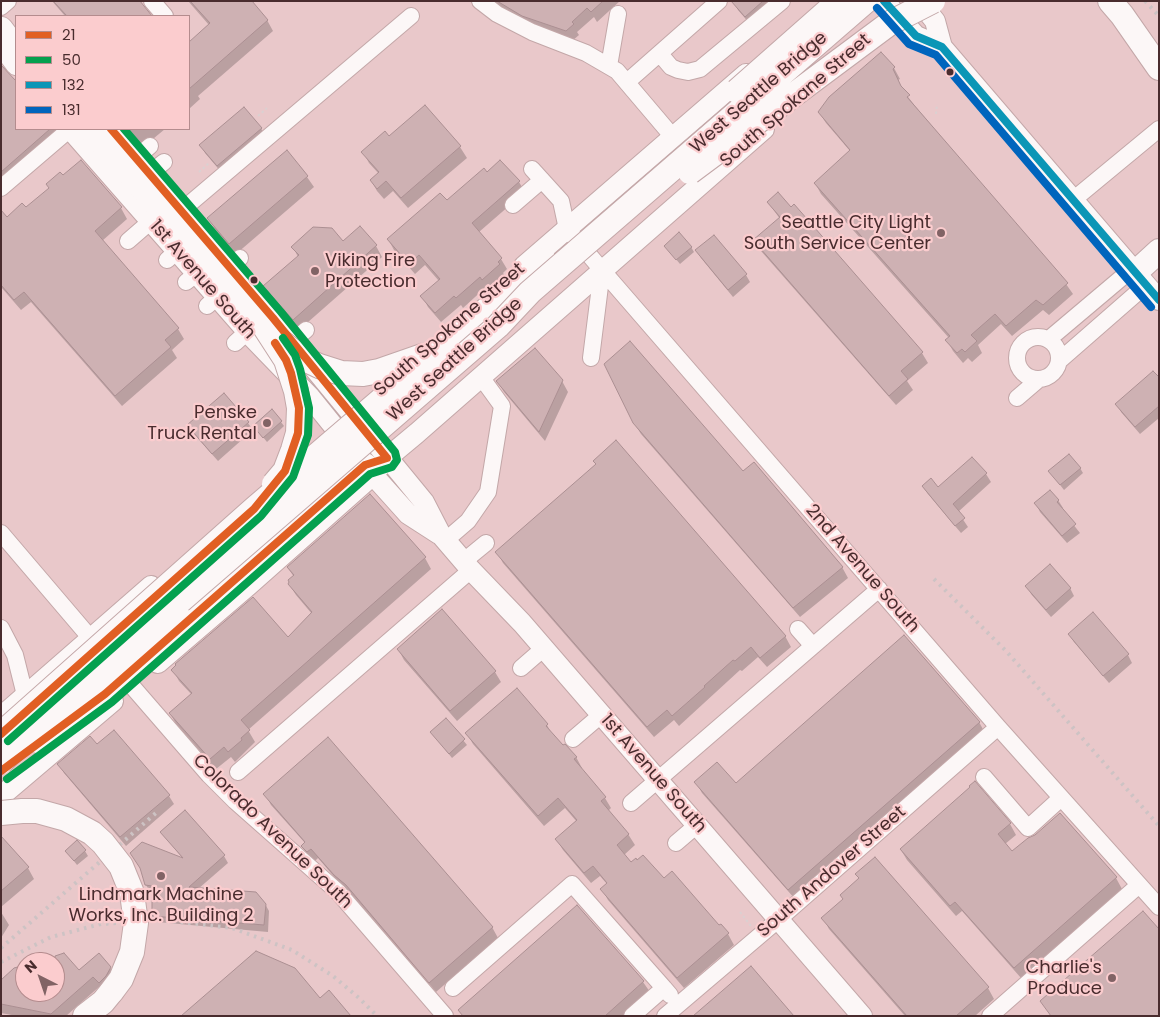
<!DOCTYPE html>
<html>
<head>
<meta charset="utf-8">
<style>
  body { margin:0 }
  #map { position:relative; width:1160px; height:1017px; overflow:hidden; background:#e9c8ca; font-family:Poppins,sans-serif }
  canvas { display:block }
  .frame { position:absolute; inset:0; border:2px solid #492c2e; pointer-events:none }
  .legend { position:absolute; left:15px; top:15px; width:175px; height:115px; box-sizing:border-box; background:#fbccce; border:1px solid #b48c8e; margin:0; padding:6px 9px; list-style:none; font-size:15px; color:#492c2e }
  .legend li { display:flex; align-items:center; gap:10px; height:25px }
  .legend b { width:25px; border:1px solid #b48c8e }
  .north { position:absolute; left:15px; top:952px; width:50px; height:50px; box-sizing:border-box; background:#fbccce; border:1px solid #b48c8e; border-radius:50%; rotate:319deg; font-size:14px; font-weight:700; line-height:20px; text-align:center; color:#492c2e }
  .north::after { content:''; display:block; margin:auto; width:18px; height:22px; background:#816365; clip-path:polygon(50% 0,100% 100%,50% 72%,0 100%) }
</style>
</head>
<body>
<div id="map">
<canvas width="1160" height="1017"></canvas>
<div class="frame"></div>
<ul class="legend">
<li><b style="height:6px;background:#e15f23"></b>21</li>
<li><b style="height:6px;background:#04a04f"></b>50</li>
<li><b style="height:6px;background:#0b96b6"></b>132</li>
<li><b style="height:6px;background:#0065bd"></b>131</li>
</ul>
<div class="north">N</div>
</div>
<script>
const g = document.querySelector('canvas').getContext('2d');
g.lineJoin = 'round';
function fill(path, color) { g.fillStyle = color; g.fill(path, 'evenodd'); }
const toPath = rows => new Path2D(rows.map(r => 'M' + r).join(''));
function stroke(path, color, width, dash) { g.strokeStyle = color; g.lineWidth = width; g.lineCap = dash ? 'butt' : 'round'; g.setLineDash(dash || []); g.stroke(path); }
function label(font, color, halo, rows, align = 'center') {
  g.font = font + ' Poppins,sans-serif'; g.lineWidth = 4.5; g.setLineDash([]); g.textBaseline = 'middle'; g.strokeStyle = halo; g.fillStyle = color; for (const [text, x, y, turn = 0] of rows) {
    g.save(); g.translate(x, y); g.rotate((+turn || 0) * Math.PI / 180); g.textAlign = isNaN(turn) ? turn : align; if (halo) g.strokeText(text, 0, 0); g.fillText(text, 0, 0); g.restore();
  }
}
const shadow = toPath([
  [52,1,138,1,151,16,65,16],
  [188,1,250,1,267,20,273,31,198,96,200,99,189,109,189,43,209,25],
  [489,1,620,1,597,22,594,17,577,32,579,35,572,41,529,26],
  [735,1,772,1,750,24,738,10,734,2],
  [1,68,16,85,16,129,56,129,60,136,1,187],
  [894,68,900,79,898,80,902,89,915,106,1066,284,1073,294,1049,315,1043,310,1012,336,1001,324,978,345,982,353,972,362,968,358,963,363,953,351,947,340,949,338,821,194,815,183,850,151,826,123,819,112],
  [425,106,460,147,467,158,408,208,393,191,384,199,377,191,371,180,379,174,369,163,363,152,389,138],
  [261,128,265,136,222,173,205,153,201,145],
  [126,129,165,129,142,148],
  [287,152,307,177,314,187,236,254,215,229,209,218],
  [500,162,519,182,525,192,479,232,501,259,507,269,503,273,505,276,488,290,486,287,463,308,461,305,441,322,428,307,422,296,439,281,425,265,415,274,394,250,388,239,446,202],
  [768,202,922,353,928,363,907,381,913,390,896,405,761,251,755,241,780,219],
  [121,208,127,219,102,241,178,329,184,339,172,350,177,358,122,406,31,302,21,310,1,287,1,214,7,218,26,209],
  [360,228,376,246,382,257,299,330,271,297,265,286,298,257,293,247,343,243],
  [665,246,691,247,694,252,680,264],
  [697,251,746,275,750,282,733,297,701,258],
  [1159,379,1159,418,1140,434,1121,412,1117,404],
  [562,381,568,392,545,441,504,392,498,382],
  [281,422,284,426,267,442,254,426],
  [248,423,253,430,218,461,193,433,189,425],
  [634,423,743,473,842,567,848,578,800,617,641,434],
  [972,459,986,474,991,482,958,512,968,527,961,533,928,494,923,487,938,489],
  [597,465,785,636,791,647,767,667,758,657,742,671,740,670,679,726,674,720,654,737,503,563,497,552],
  [1080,468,1083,473,1064,490,1050,472],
  [370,495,425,558,431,569,248,730,255,742,235,762,231,757,216,769,176,724,170,713,192,695,179,681,173,670,288,639,312,614,296,595,289,584,294,577,288,568],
  [1058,500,1063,508,1061,509,1080,533,1067,543,1040,512,1036,504],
  [1027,586,1070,588,1074,596,1051,617,1031,594],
  [1069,634,1128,655,1132,663,1109,683,1074,642],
  [398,649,495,672,501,682,457,721,404,660],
  [446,719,467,745,452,758,431,732],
  [979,722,985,733,795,899,702,793,696,782,735,784],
  [547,725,553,736,576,757,582,768,581,769,605,798,611,808,608,811,628,834,635,845,624,855,631,864,664,880,728,934,734,945,684,988,608,900,602,889,607,884,600,876,591,883,563,850,557,840,577,822,565,808,544,826,473,744,467,734],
  [97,746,169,796,174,804,126,846,64,773,59,764],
  [265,794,492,927,498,938,436,992,353,896,342,886,318,858,314,862,308,856,302,846,305,843,271,805],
  [185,811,224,856,228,863,198,889,265,904,269,911,268,932,157,922,153,915,153,892,150,892,146,885,184,860,161,832],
  [1060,814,1116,878,1122,889,1021,978,962,911,956,916,907,860,901,850,1010,824,1016,835,1005,844,1012,853,1035,837],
  [1,837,28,868,34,879,1,907],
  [85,851,88,856,77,865,70,856],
  [875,858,988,988,994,999,975,1016,905,1016,829,929,823,918,844,900,860,879,857,875],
  [577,907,643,982,650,992,623,1016,463,1016],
  [1,912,9,925,1,938],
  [64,955,79,972,110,968,116,978,105,992,100,986,66,1016,17,1016,1,1013,1,982,25,966,25,992,55,992,55,962,39,962]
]);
const building = toPath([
  [53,1,140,1,152,16,67,16,53,1],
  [190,1,252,1,268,20,189,89,189,42,210,23,190,1],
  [497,1,603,1,591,12,587,8,572,22,574,24,566,31,522,16,497,1],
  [731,1,763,1,745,17,731,1],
  [881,52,895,67,893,69,901,86,910,95,907,97,1068,283,1043,305,1036,300,1006,326,995,314,971,335,977,341,965,352,962,349,957,353,945,340,950,336,814,183,850,150,818,112,829,97,881,52],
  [1,65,16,81,16,129,50,129,1,172,1,65],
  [425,105,461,146,401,198,386,181,377,189,370,180,379,172,361,152,385,131,389,136,425,105],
  [244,107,262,128,217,166,199,145,244,107],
  [287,150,308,176,229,244,207,218,287,150],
  [81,160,122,207,95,231,179,328,165,340,171,347,115,396,24,292,14,300,1,285,1,210,7,217,22,203,26,207,49,188,46,184,60,172,63,175,81,160],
  [500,160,520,181,472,223,502,258,498,262,500,264,482,280,480,277,456,298,454,296,435,313,420,296,440,279,419,255,409,264,387,239,440,193,447,200,484,168,487,172,500,160],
  [778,192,791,207,794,204,923,352,901,371,908,379,889,396,753,240,780,217,767,202,778,192],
  [360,226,377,245,293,320,263,286,299,255,291,247,313,227,332,228,343,241,360,226],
  [679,232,692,247,676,260,664,246,679,232],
  [714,235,747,274,728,290,695,250,714,235],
  [630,341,743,471,754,462,843,567,793,608,633,423,604,364,630,341],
  [535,348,563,380,539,432,496,381,535,348],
  [1153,371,1159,377,1159,406,1135,427,1115,404,1153,371],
  [224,393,249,422,212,454,187,425,224,393],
  [272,409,282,421,263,438,253,426,272,409],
  [616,440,786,636,760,658,751,647,735,661,733,660,704,686,705,687,672,716,667,710,647,727,495,552,596,464,593,461,616,440],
  [1069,454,1081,468,1060,485,1048,471,1069,454],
  [972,457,987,473,953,504,965,518,955,526,922,486,931,478,938,487,972,457],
  [1050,490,1059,500,1057,502,1076,524,1062,536,1034,503,1050,490],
  [370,494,426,557,241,720,250,730,241,738,242,740,228,752,224,747,210,759,169,713,192,693,171,670,176,665,175,664,253,597,288,637,312,612,288,584,289,582,288,580,294,575,287,567,370,494],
  [1050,564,1071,588,1046,610,1025,586,1050,564],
  [442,609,496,671,450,711,397,649,442,609],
  [1093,612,1129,654,1103,676,1068,634,1093,612],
  [904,635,980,722,788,890,694,782,717,762,736,783,904,635],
  [517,688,548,724,546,726,563,745,565,744,577,757,574,759,606,797,601,801,629,834,617,845,631,862,636,858,637,860,643,855,664,878,672,871,719,925,721,924,729,933,677,978,600,889,607,883,593,866,584,873,555,839,577,820,558,798,538,816,465,733,517,688],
  [446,718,465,739,449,754,430,732,446,718],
  [114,730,170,795,120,837,57,764,90,736,97,744,114,730],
  [328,737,493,927,429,983,346,885,334,875,311,849,307,852,301,846,305,842,263,794,328,737],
  [975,781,1011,823,998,834,1012,851,1028,838,1035,835,1060,813,1117,877,1014,968,955,902,950,906,900,849,970,787,969,786,975,781],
  [185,810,225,855,189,887,256,892,266,904,264,925,152,916,152,886,145,885,140,868,130,853,142,842,183,858,160,832,185,810],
  [1,836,29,867,1,891,1,836],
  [77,840,86,850,74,861,65,851,77,840],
  [875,857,989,987,956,1016,907,1016,821,918,843,899,840,895,859,878,855,874,875,857],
  [577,905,644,981,605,1016,463,1016,458,1010,577,905],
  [1143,911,1159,929,1159,1016,1051,1016,1040,1001,1143,911],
  [256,951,295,968,320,998,329,990,351,1016,181,1016,256,951],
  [64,953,79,970,99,953,111,967,106,976,99,983,93,977,51,1014,1,1004,1,980,14,968,25,965,25,992,55,992,55,956,64,953],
  [751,966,794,1016,693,1016,751,966]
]);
const path = toPath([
  [936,114,937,104],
  [258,116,267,108],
  [199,172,209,163],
  [740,912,751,926]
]);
const minor = toPath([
  [152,1,165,16],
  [480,1,497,14,532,32,586,53,617,71,673,137],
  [1,7,8,1],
  [660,54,671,67,678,70,688,72,700,69,782,1],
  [609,66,618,14],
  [627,82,719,1],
  [136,158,150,146],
  [532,169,561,201,567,229,602,270,998,727,1159,907],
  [149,174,164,162],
  [1,188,70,129],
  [1073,200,1159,129],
  [513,205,542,180],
  [181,211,411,16],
  [128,241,151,221],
  [167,260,177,251],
  [230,267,240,258],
  [186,282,196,274],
  [207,306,217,297],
  '1017 358a21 21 0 1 1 42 0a21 21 0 1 1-42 0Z',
  [1049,339,1132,269],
  [292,342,306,330],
  [235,343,247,332],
  [591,358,602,270],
  [1059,361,1146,285],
  [1017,398,1038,380],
  [1,533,99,648],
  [446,540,468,521,488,492,502,406,481,377],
  [464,561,486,543],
  [1,628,15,655,25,695],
  [798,629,813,646],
  [521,668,544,648],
  [118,670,209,775,235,801,338,892,445,1016],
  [573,739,601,715],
  [238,772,471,570],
  [984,777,1028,828,1061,798],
  [631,803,879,589],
  [676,843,697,825],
  [453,988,572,884,664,988],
  [632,1016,664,988,670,995],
  [665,1016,778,920,998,727],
  [990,1016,1139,885]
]);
const major = toPath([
  [884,1,916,36,942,47,1159,300],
  [919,1,935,21,942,47],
  [1,45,16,65],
  [70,129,252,337,310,397,373,475,408,514,439,534],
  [111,129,273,318,424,502,441,535,471,570,522,623,862,1016],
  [524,266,746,74],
  [158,663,249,585,365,482,373,475,387,458,417,433,764,129],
  [1,717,151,586],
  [1,796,113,701]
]);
const highway = toPath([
  [1110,1,1122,15,1159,68],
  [1,29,16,49],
  [90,129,264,326],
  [1135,273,1159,251],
  [443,347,544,260],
  [187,622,365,465],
  [85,1016,103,1002,112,991]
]);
const rail = toPath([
  [1145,1,1159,16],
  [934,579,1007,652,1159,826],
  [1,948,156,813],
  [1,962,51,937,101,924,161,920,232,928,292,950,333,976,359,998,377,1016]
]);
const highwayBridge = toPath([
  [737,91,839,1],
  [690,172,890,23,933,1],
  [264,326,286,360,296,391,299,408,298,433,293,450,285,471,274,484],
  [279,340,300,357,319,366,341,373,363,374,379,371,425,355],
  [1,734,254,509,443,347],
  [41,742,105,694,187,622],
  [1,762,90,679,498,326,530,292,866,1],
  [1,813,22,811,37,811,66,819,92,833,103,843,121,866,132,893,136,923,132,952,121,979,112,991]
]);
const bus1 = toPath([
  [1,734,254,509,285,471,298,433,299,408,291,373,286,360,275,343],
  [1,771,105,694,365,465,387,458,273,318,111,129]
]);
const bus2 = toPath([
  [8,741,261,516,293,477,308,435,309,408,300,369,295,355,283,338],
  [7,779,112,702,370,474,392,467,397,460,395,452,281,312,124,129]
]);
const bus3 = toPath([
  [884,1,916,36,942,47,1159,300]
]);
const bus4 = toPath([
  [877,8,909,44,936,55,1151,307]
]);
const markers = [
  [950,72,4.5,"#492c2e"],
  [941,233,5,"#816365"],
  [315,271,5,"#816365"],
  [254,280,4.5,"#492c2e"],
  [267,423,5,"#816365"],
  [161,876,5,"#816365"],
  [1112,978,5,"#816365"]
];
const streetNames = [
  ["West Seattle Bridge",759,93,-41],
  ["South Spokane Street",796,101,-41],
  ["1st Avenue South",202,280,49],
  ["South Spokane Street",450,330,-41],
  ["West Seattle Bridge",455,360,-42],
  ["2nd Avenue South",862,569,49],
  ["1st Avenue South",653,774,49],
  ["Colorado Avenue South",272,832,44],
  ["South Andover Street",832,872,-41]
];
const poiNames = [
  ["Seattle City Light",931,223],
  ["South Service Center",931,244],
  ["Viking Fire",325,261,"left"],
  ["Protection",325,282,"left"],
  ["Penske",257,413],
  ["Truck Rental",257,434],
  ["Lindmark Machine",161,895,"center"],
  ["Works, Inc. Building 2",161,916,"center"],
  ["Charlie's",1102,968],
  ["Produce",1102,989]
];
fill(shadow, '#0003');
fill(building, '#ceb1b3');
stroke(building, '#ab8f92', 1);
stroke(minor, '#c3a7a8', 18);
stroke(major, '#c3a7a8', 22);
stroke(highway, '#c3a7a8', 26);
stroke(path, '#dbd0d1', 2, [2.5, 2.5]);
stroke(minor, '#fcf7f7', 16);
stroke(major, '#fcf7f7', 20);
stroke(highway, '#fcf7f7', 24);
stroke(rail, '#cdc3c4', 4, [2.5, 5]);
stroke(highwayBridge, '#c3a7a8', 26, []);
stroke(highwayBridge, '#fcf7f7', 24);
stroke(bus1, '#e15f23', 8);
stroke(bus2, '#04a04f', 8);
stroke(bus3, '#0b96b6', 8);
stroke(bus4, '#0065bd', 8);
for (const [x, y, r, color] of markers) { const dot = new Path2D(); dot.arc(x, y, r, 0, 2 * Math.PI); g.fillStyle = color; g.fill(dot); stroke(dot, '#fbccce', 2); }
label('18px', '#492c2e', '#fbccce', streetNames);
label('18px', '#492c2e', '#fbccce', poiNames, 'right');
</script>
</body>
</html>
